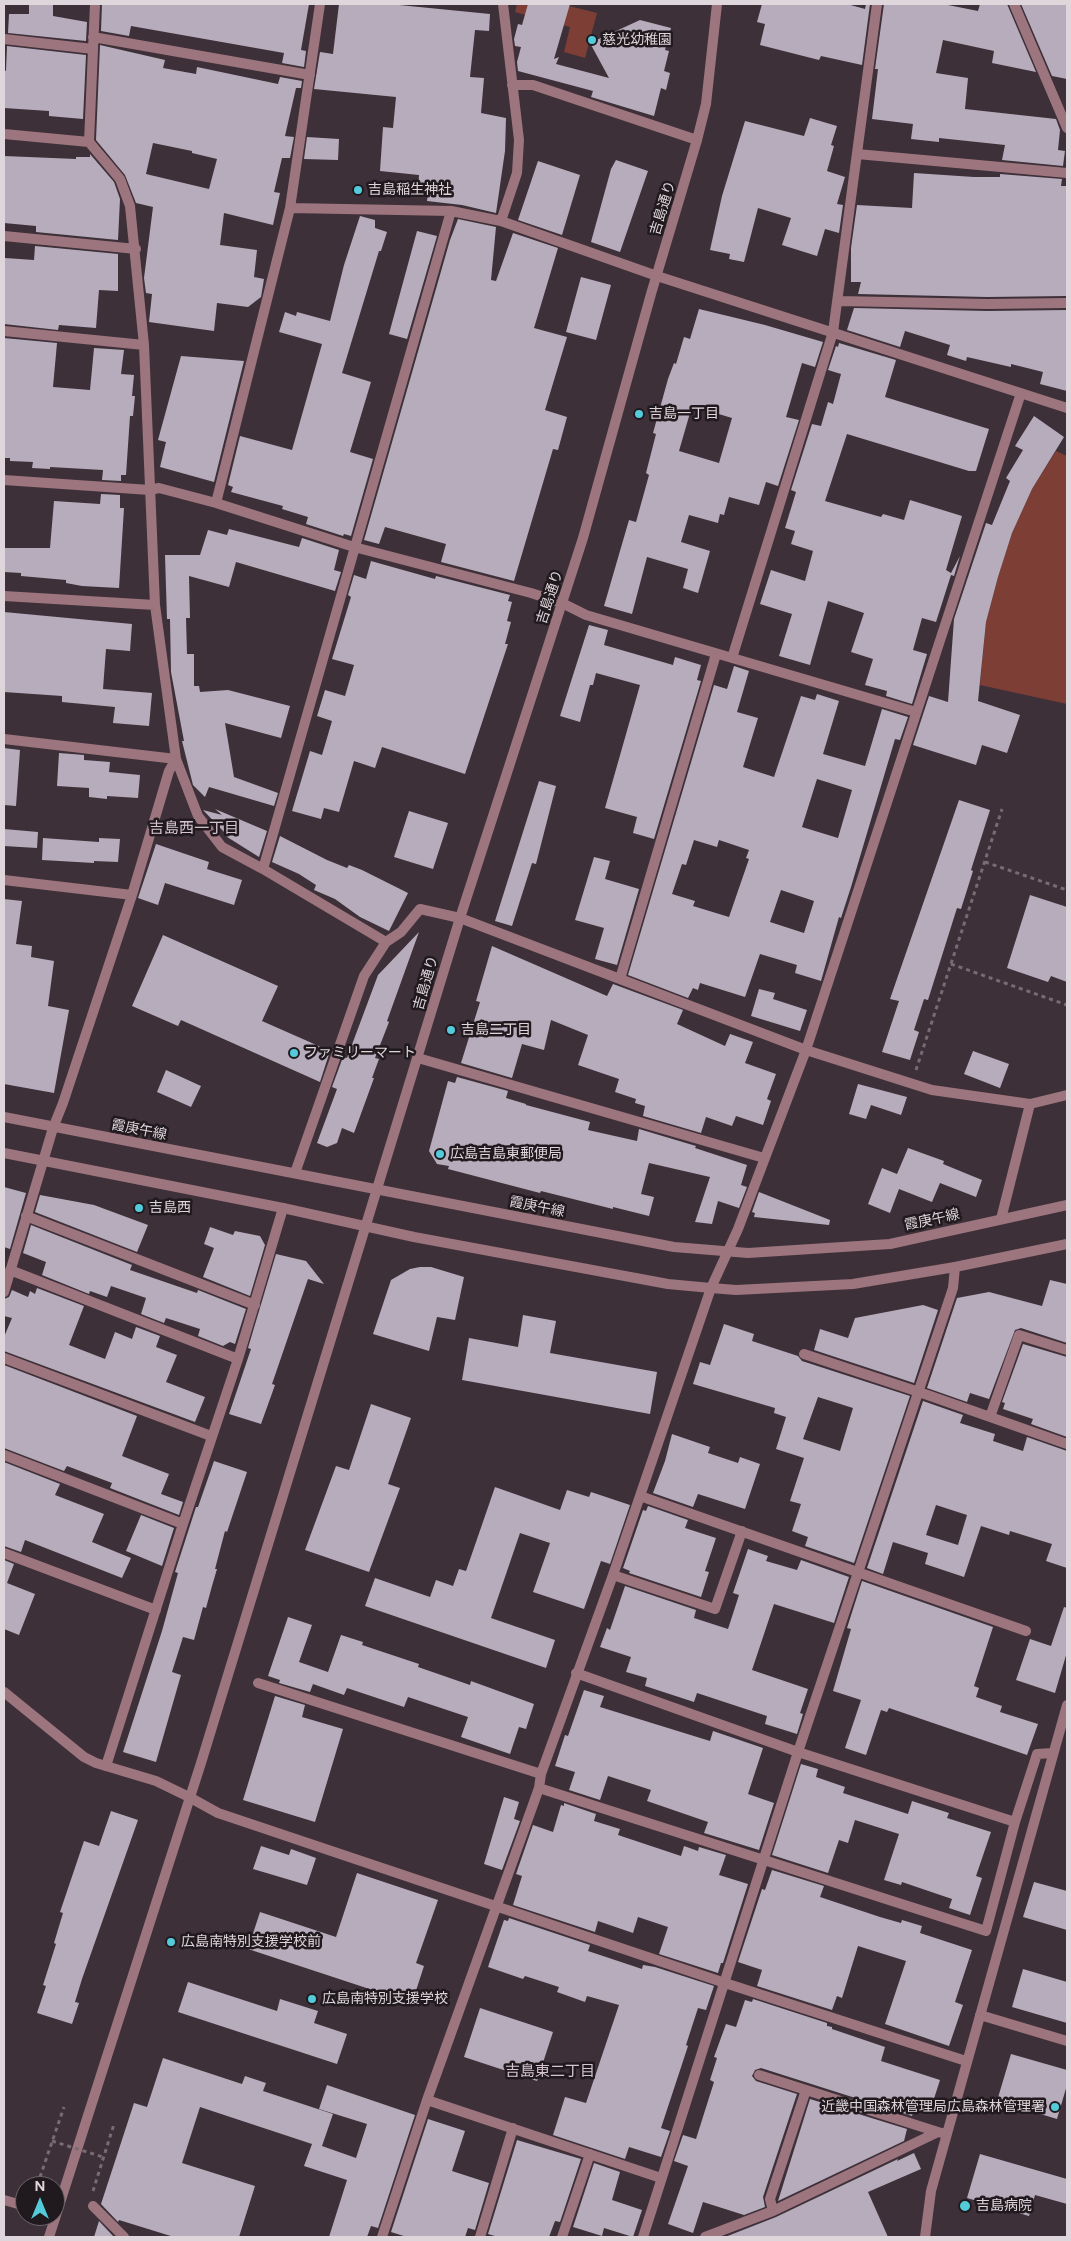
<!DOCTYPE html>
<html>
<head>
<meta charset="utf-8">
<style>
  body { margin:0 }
  #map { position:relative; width:1071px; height:2241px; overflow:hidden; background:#3e3039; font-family:Figtree,sans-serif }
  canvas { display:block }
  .frame { position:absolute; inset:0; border:5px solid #dfd6dc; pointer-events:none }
  .north { position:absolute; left:15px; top:2176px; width:50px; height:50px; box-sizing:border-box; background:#201a1e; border:1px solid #6c656a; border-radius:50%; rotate:0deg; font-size:14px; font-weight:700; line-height:20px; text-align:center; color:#dfd6dc }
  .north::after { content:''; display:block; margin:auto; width:18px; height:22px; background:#53cbdb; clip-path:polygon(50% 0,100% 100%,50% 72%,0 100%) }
</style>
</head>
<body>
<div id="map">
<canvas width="1071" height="2241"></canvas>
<div class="frame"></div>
<div class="north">N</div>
</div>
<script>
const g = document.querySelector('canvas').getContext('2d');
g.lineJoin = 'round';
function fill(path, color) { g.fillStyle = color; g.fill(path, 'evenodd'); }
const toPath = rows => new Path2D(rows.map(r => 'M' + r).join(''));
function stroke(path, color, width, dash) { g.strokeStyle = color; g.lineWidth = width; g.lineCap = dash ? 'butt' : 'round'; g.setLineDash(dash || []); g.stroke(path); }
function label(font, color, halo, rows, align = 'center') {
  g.font = font + ' Figtree,"Noto Sans JP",sans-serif'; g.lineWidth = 5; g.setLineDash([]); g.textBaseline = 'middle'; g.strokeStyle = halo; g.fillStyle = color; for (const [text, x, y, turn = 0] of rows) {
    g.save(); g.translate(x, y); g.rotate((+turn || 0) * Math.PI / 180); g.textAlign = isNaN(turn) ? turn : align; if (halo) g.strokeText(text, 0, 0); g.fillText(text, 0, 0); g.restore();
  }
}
const green = toPath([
  [517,4,561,4,597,13,585,58,564,52,570,27,515,12],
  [1056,451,1067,456,1067,704,980,685,986,622,998,577,1012,533,1032,489]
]);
const building = toPath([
  [29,4,53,4,53,16,87,22,86,41,8,33,9,14,29,14],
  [102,4,309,4,301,50,306,51,304,67,282,63,284,53,131,26,129,36,101,31],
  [339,4,389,4,490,14,489,31,475,30,470,77,484,78,481,113,506,118,505,151,496,213,462,205,427,201,428,192,418,189,419,175,380,171,383,127,393,128,396,97,314,89,320,52,333,54],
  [528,4,570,4,554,59,559,57,556,64,609,78,590,43,640,20,671,28,665,50,669,51,664,71,670,73,666,90,661,88,654,116,591,97,593,91,518,71,517,62,521,47,515,46,514,39,518,24,522,25],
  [762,4,847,4,865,9,866,4,870,4,862,65,821,56,819,60,760,45,765,24,757,22],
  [884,4,943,4,978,11,980,4,1007,4,1036,72,992,63,994,51,943,40,936,73,968,78,965,109,1056,119,1060,130,1058,150,1065,151,1063,166,1002,160,1005,145,939,138,939,142,911,139,913,124,872,119,878,69,875,69],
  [1021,4,1066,4,1067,79,1052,76],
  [100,45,165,60,163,68,196,74,197,67,278,84,280,77,302,81,301,88,296,88,285,136,294,137,290,158,282,158,274,192,280,193,273,225,224,213,220,245,257,250,254,277,264,279,261,297,248,307,217,303,214,331,149,322,152,294,146,293,144,278,153,207,136,203,125,175,96,140],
  [153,143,192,151,192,153,217,159,209,189,146,174],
  [7,46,86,55,83,119,49,116,49,111,4,108,4,70,6,71],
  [810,118,837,126,831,145,834,146,827,171,845,177,837,204,843,205,839,233,825,229,817,256,782,245,791,218,758,208,744,262,729,259,730,254,710,250,722,196,745,121,804,136],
  [307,137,339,139,338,160,304,159],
  [90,154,114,182,120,199,118,240,36,232,36,226,4,223,4,156,76,159,76,157,90,157],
  [616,160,648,171,620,252,591,242,611,169],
  [538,161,580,175,562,235,518,220],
  [914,173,974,177,1000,177,1000,174,1062,179,1061,186,1067,186,1067,296,987,297,858,294,861,282,851,282,851,248,857,205,912,208],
  [360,216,375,220,375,228,387,232,381,251,379,251,342,373,371,382,350,452,373,459,351,536,344,534,343,536,306,524,308,517,282,509,283,506,231,492,233,487,228,485,240,436,292,450,322,344,279,332,285,312,296,316,297,312,330,321,344,265],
  [458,219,496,227,491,280,496,281,513,233,558,248,534,328,567,337,545,410,567,417,558,450,553,449,514,581,441,562,446,544,385,527,379,544,364,540,450,240],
  [417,231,437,236,407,339,389,334],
  [35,246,118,254,118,291,99,290,96,328,59,325,58,330,4,324,5,258,34,260],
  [581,277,611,285,596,340,566,332],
  [854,308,987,311,1067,310,1067,391,1040,384,1043,372,1011,364,1011,367,967,357,966,361,947,355,950,345,905,331,900,347,847,330],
  [699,309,765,325,823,342,815,367,802,363,786,417,799,420,778,486,766,482,759,505,729,497,724,515,720,514,718,523,689,515,681,542,710,551,698,593,683,588,688,569,647,557,632,614,604,606,629,520,636,522,649,475,646,473,656,434,653,433,668,379,674,363,676,364,684,337,690,339],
  [692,406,732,418,719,463,679,451],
  [4,338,57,343,53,387,90,390,94,348,124,350,121,374,134,375,132,396,135,396,133,416,130,416,126,475,121,475,121,481,102,480,103,470,50,467,50,469,32,468,33,462,10,461,10,458,4,458],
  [839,343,896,360,885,397,989,429,976,471,969,471,847,434,825,501,881,517,883,514,904,520,910,500,962,516,946,570,951,573,960,556,954,576,951,575,936,622,922,618,913,650,927,654,912,704,886,696,887,691,865,685,873,659,851,652,864,613,828,601,810,665,779,656,792,614,760,604,771,570,805,581,813,551,791,544,795,531,785,528,796,492,791,490,812,424,821,426,828,402,833,404,841,374,828,370,836,346,838,347],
  [181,356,244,361,214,482,160,467,166,442,158,440],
  [1034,416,1064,437,1032,489,1012,533,998,577,986,622,978,701,1020,715,1007,753,982,745,976,765,913,745,929,696,948,702,954,619,986,523,992,525,1010,481,1006,478,1023,450,1015,446],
  [101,494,120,495,120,508,124,508,119,588,82,586,66,583,66,580,21,576,21,573,4,572,4,548,50,548,54,501,100,504],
  [229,529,299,547,302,538,339,550,334,570,341,572,335,591,236,562,229,587,189,576,190,618,186,618,187,654,194,654,194,686,199,686,200,692,228,690,290,706,281,738,225,723,234,777,278,793,274,806,209,787,205,797,193,785,182,741,184,741,171,672,170,619,167,619,165,555,200,555,208,530,227,535],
  [371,561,435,579,436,576,510,595,508,601,512,602,507,621,511,622,505,644,508,644,465,774,382,747,375,768,354,761,339,812,324,808,321,819,292,811,310,751,322,755,332,721,317,716,325,690,345,696,354,665,332,659,351,597,348,595,354,575,366,579],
  [4,612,132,624,130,651,106,649,103,689,152,693,149,726,113,723,115,707,62,702,62,696,4,692],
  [589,625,608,630,604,645,673,665,675,657,701,665,697,680,701,681,654,839,633,833,637,817,605,808,640,685,596,673,593,685,590,685,580,722,560,716],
  [734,666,749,671,737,712,758,718,743,767,774,777,801,696,815,700,817,694,839,701,823,754,865,766,882,709,908,717,900,740,895,739,851,887,841,918,839,917,821,981,795,973,797,965,760,954,745,997,700,983,698,990,693,988,688,998,628,975,714,685,727,689],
  [817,779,852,790,838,838,802,827],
  [694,840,717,847,719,840,749,850,746,858,749,859,729,917,693,906,695,901,672,894,682,864,686,865],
  [781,890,814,901,804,933,770,922],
  [4,748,20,750,16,806,4,805],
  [59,753,84,755,84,760,110,762,109,772,140,775,138,798,107,796,107,799,89,797,89,788,57,786],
  [539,781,556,786,536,864,532,863,512,926,495,921],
  [959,800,990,810,971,870,973,871,961,909,957,908,928,1000,924,999,914,1030,919,1032,910,1060,882,1052,899,1001,890,999],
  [215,809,267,831,259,857,224,835,225,833,203,810,222,815],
  [409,811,448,823,433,869,394,857],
  [4,829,38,832,37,848,4,846],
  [280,836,327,860,347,868,349,865,362,870,408,893,389,931,360,917,335,899,314,890,316,885,299,874,272,862],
  [43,838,99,842,99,838,120,839,118,862,94,861,94,863,42,860],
  [156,844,209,862,207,869,242,880,234,905,165,883,158,905,138,898],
  [594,857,610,861,605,879,639,889,617,965,595,959,604,928,575,920],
  [1030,895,1067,907,1067,982,1051,976,1048,982,1007,968],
  [4,899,22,901,16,944,32,946,31,957,54,961,48,1006,69,1010,54,1093,4,1084],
  [419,932,387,1021,389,1022,375,1058,379,1059,372,1078,374,1078,354,1133,342,1128,337,1143,327,1147,317,1143,337,1089,332,1087,343,1057,347,1058,378,975],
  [163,935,278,986,262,1021,330,1051,320,1082,181,1020,178,1026,132,1006],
  [492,946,607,996,613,984,683,1010,677,1024,725,1046,730,1034,753,1042,745,1063,776,1074,767,1099,771,1101,763,1125,736,1116,732,1126,706,1117,701,1133,643,1116,645,1106,635,1103,636,1099,615,1092,619,1079,578,1065,588,1035,551,1020,544,1050,522,1044,512,1078,461,1063,480,1002,476,1001],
  [759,989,775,993,773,999,807,1010,800,1031,751,1016],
  [973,1051,1009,1064,1000,1088,964,1074],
  [166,1070,201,1086,191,1107,157,1092],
  [457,1077,508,1091,506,1098,526,1104,526,1105,590,1122,588,1130,637,1141,639,1129,696,1146,695,1148,747,1165,741,1185,747,1187,739,1208,718,1201,712,1224,695,1222,710,1177,649,1163,641,1194,654,1197,649,1216,613,1207,613,1209,541,1191,540,1193,448,1169,449,1166,437,1164,429,1151,448,1081,455,1083],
  [858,1084,907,1097,901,1115,871,1105,866,1119,849,1114],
  [908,1148,944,1161,943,1164,982,1180,976,1197,940,1183,932,1202,899,1189,890,1213,868,1204,882,1168,897,1174],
  [4,1187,26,1193,10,1249,4,1247],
  [759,1192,830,1220,829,1225,754,1217,755,1213,752,1212],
  [40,1195,94,1205,148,1225,137,1252,35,1212],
  [31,1225,132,1265,130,1270,197,1293,198,1290,246,1309,235,1344,230,1342,223,1346,198,1336,200,1329,166,1318,164,1323,141,1314,146,1298,111,1286,107,1297,90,1291,89,1294,42,1275,46,1262,23,1253],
  [210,1227,233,1235,235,1231,260,1236,265,1245,250,1296,203,1277,214,1248,204,1244],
  [276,1254,306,1261,324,1284,308,1279,272,1384,275,1385,261,1424,229,1414,251,1349,248,1348],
  [420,1267,431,1267,464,1277,455,1320,437,1317,429,1351,373,1334,391,1280,410,1269],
  [1050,1280,1067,1284,1067,1343,1021,1328,1015,1330,989,1399,970,1393,967,1402,927,1388,957,1298,989,1292,1042,1306],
  [37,1288,84,1306,69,1345,105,1359,115,1332,132,1339,136,1327,160,1336,156,1347,177,1355,166,1382,205,1397,195,1422,4,1351,4,1337,12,1318,4,1316,4,1299,9,1297,12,1290,28,1297,30,1291,35,1294],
  [923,1305,938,1310,914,1383,814,1350,820,1329,848,1338,855,1318],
  [523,1315,556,1321,550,1353,657,1372,650,1414,462,1380,469,1338,518,1347],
  [724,1324,754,1334,752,1341,798,1356,802,1361,910,1396,854,1563,805,1546,808,1537,792,1531,801,1504,790,1501,804,1458,776,1449,786,1417,774,1413,775,1408,693,1384,700,1362,710,1365],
  [818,1397,853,1408,840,1451,803,1439],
  [1023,1344,1067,1357,1067,1437,1031,1424,1033,1419,1003,1409,1005,1403,1002,1402],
  [4,1365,137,1416,122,1456,169,1474,161,1494,183,1502,179,1515,110,1488,112,1483,67,1466,64,1471,4,1448],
  [923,1401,963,1415,960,1423,995,1434,993,1441,1023,1451,1027,1437,1067,1451,1067,1568,1046,1561,1052,1544,1010,1531,1009,1535,981,1526,964,1577,925,1564,928,1553,893,1542,883,1574,867,1568],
  [936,1505,967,1515,958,1545,926,1535],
  [371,1404,411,1418,388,1484,400,1488,369,1572,305,1550,336,1466,349,1470],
  [672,1434,710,1447,708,1453,738,1463,740,1457,760,1464,745,1509,698,1494,693,1507,653,1493,665,1461],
  [214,1461,247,1472,227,1532,225,1531,215,1569,217,1569,212,1586,206,1608,203,1607,194,1640,183,1637,172,1672,181,1675,156,1762,123,1752,162,1631,178,1573,175,1572,196,1507,198,1507],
  [4,1462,60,1484,55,1495,104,1514,92,1542,131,1558,122,1578,25,1540,21,1552,4,1546],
  [495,1487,560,1510,567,1490,589,1497,591,1492,630,1505,610,1564,601,1561,584,1609,533,1592,550,1543,520,1533,491,1618,555,1640,546,1668,365,1606,375,1578,430,1597,436,1580,453,1586,459,1569,466,1571],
  [648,1506,688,1520,685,1528,716,1538,705,1571,709,1572,701,1597,629,1573,630,1571,623,1568,643,1510,646,1511],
  [141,1515,174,1528,162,1566,126,1551],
  [748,1549,768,1556,766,1561,797,1570,801,1560,849,1577,834,1623,774,1604,752,1670,808,1689,800,1713,803,1714,797,1734,765,1724,767,1716,697,1693,694,1702,645,1686,647,1678,626,1672,631,1657,600,1647,607,1628,610,1630,625,1586,696,1610,694,1618,728,1629,739,1595,733,1593],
  [4,1560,14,1564,7,1583,35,1594,19,1635,4,1629],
  [862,1581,993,1627,974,1686,979,1688,976,1697,1002,1706,1000,1712,1038,1724,1027,1755,889,1708,887,1712,881,1710,866,1755,845,1748,861,1700,833,1691,851,1629,847,1628],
  [1064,1607,1067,1608,1067,1652,1055,1693,1016,1680,1030,1639,1051,1646],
  [288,1617,312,1625,299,1662,328,1672,341,1635,363,1642,362,1645,419,1664,418,1667,470,1685,471,1681,534,1704,526,1729,519,1727,510,1754,461,1737,468,1717,408,1697,404,1707,347,1688,344,1695,313,1684,310,1692,279,1683,280,1680,268,1676],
  [584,1690,604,1696,600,1707,710,1741,713,1731,763,1748,748,1794,774,1803,759,1850,704,1833,708,1822,647,1801,651,1790,608,1776,600,1800,569,1790,575,1772,555,1766,565,1735,568,1736],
  [275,1696,305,1705,302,1717,343,1729,315,1822,243,1800],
  [801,1764,818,1769,816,1777,845,1787,843,1793,908,1814,912,1801,949,1813,947,1818,991,1832,976,1876,982,1878,970,1915,949,1908,952,1899,902,1882,901,1885,884,1880,899,1834,855,1820,848,1843,839,1840,828,1873,772,1855],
  [504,1797,519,1802,514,1819,520,1821,502,1870,484,1864],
  [564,1803,596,1814,594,1821,620,1829,618,1835,681,1856,684,1846,698,1851,699,1847,726,1855,719,1875,748,1884,723,1963,721,1963,718,1973,659,1954,668,1927,638,1917,633,1933,598,1921,595,1932,513,1905,522,1876,516,1874,533,1825,553,1832,561,1805,564,1806],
  [111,1811,138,1820,82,1979,75,2002,79,2003,72,2024,37,2013,46,1986,43,1985,56,1944,54,1943,63,1913,60,1912,84,1841,99,1846],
  [261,1846,289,1855,291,1849,316,1858,307,1885,253,1869],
  [772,1870,824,1886,820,1897,880,1917,901,1923,902,1920,922,1926,920,1933,972,1950,955,2002,963,2005,949,2046,885,2024,906,1961,858,1946,842,1998,837,1996,832,2010,757,1986,762,1970,738,1962,762,1889,765,1890],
  [357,1873,438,1900,416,1963,424,1966,412,2003,248,1949,260,1912,336,1937],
  [1034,1882,1067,1891,1067,1930,1023,1917],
  [509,1918,590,1945,588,1951,642,1969,643,1965,655,1967,714,1986,706,2010,698,2008,686,2045,688,2046,661,2128,670,2131,661,2157,629,2147,625,2159,553,2135,565,2097,586,2103,619,2005,587,1996,585,2002,557,1992,559,1987,525,1976,523,1979,488,1967,504,1920,508,1921],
  [1023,1969,1067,1982,1067,2023,1012,2007],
  [188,1982,277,2011,280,1999,318,2011,314,2023,347,2034,337,2064,178,2012],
  [753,1999,827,2023,827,2026,832,2027,832,2029,885,2047,881,2061,940,2080,931,2108,916,2103,912,2116,761,2068,755,2070,752,2076,756,2081,797,2094,763,2197,765,2207,744,2215,703,2202,693,2233,668,2224,688,2166,674,2161,683,2135,696,2139,714,2082,710,2080,717,2058,714,2057,726,2024,736,2027,745,2000,752,2002],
  [480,2008,553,2032,537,2081,464,2057],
  [1011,2054,1067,2070,1067,2085,1057,2119,997,2101],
  [163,2058,242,2084,245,2076,266,2083,263,2091,333,2114,322,2146,356,2158,367,2124,319,2109,327,2085,415,2115,378,2228,371,2226,367,2237,329,2237,347,2180,304,2166,312,2144,200,2107,182,2163,255,2186,239,2237,174,2237,119,2220,118,2222,101,2204,134,2103,147,2107],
  [810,2099,907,2129,904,2141,778,2201],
  [428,2119,465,2131,452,2171,489,2183,475,2230,468,2228,465,2237,407,2237,391,2232],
  [517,2140,581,2159,560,2222,555,2221,549,2237,498,2237,488,2234],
  [914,2153,921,2169,868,2192,888,2237,725,2237,776,2217,898,2159,897,2161],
  [980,2154,1067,2179,1067,2204,1035,2195,1029,2216,967,2198],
  [594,2163,620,2172,612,2200,642,2210,633,2237,604,2228,602,2236,573,2227],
  [99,2221,113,2236,113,2237,94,2237]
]);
const path = toPath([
  [985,862,1067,890],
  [951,964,1067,1005],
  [916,1070,1002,809],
  [40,2177,64,2107],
  [93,2191,114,2124]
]);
const minor = toPath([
  [95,4,89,142,120,179,130,206,144,345,155,605,176,759,198,816,222,847,263,869,386,942],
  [1014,4,1067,128],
  [93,37,310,75],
  [4,39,93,49],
  [512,85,533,85,697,140],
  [4,134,89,142],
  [857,154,1067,173],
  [290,208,451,211,501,221,657,276,1067,408],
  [501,221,517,173,519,140,503,4],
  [4,236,136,249],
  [839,301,987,304,1067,303],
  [4,331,144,345],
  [4,480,150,490,159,488,216,503,354,547,531,593,562,603,586,615,916,712],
  [216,503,290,208,320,4],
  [4,596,155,605],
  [732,658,833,332,877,4],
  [4,739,176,759,169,771,132,895,63,1103,53,1128,4,1292],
  [263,869,451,211],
  [4,880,132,895],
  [620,979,716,654],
  [418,1058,764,1158],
  [295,1173,364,976,386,942,401,932,420,909,460,918,806,1050,932,1090,1030,1104,1067,1095],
  [26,1216,255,1305],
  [1001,1219,1030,1104],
  [10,1270,238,1359],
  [804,1354,919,1392,1067,1444],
  [4,1358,211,1436],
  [990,1417,1019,1335,1067,1350],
  [4,1455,183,1524],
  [640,1496,1026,1631],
  [4,1553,156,1610],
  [613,1575,715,1609,742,1531],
  [576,1673,798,1752,1015,1822],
  [258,1683,541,1774],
  [106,1766,183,1524,238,1359,283,1208],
  [539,1788,986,1931,1015,1822,1037,1754,1053,1753],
  [189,1797,218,1813,725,1983,966,2061],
  [980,2015,1067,2041],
  [759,2075,938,2132],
  [427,2100,661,2178],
  [4,2200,25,2206],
  [93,2206,124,2237],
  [773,2211,770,2199,806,2090],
  [382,2237,427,2100,539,1788,541,1774,613,1575,711,1288,738,1229,806,1050,1021,393],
  [480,2237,513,2128],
  [562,2237,590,2154],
  [643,2237,798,1752,953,1288,955,1267],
  [705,2237,773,2211,938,2132,946,2134],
  [925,2237,931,2191,1067,1705]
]);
const tertiary = toPath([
  [4,1117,674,1247,748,1253,890,1244,1067,1205],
  [4,1153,283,1208,414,1237,668,1284,711,1288,736,1290,853,1284,955,1267,1067,1244],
  [4,1692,84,1757,96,1763,156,1781,189,1797],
  [49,2237,201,1763,460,918,583,538,651,294,697,140,706,104,717,4]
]);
const pathBridge = toPath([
  [52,2141,103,2157]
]);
const markers = [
  [592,40,5,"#53cbdb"],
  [358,190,5,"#53cbdb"],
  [639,414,5,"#53cbdb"],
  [451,1030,5,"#53cbdb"],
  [294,1053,5,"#53cbdb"],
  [440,1154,5,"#53cbdb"],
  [139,1208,5,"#53cbdb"],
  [171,1942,5,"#53cbdb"],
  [312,1999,5,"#53cbdb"],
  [1055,2107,5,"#53cbdb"],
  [965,2206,6,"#53cbdb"]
];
const poiNames = [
  ["慈光幼稚園",602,40],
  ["吉島稲生神社",368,190],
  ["吉島一丁目",649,414],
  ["吉島二丁目",461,1030],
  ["ファミリーマート",304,1053],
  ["広島吉島東郵便局",450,1154],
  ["吉島西",149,1208],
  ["広島南特別支援学校前",181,1942],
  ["広島南特別支援学校",322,1999],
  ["近畿中国森林管理局広島森林管理署",1045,2107,"right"],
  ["吉島病院",976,2206]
];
const streetNames = [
  ["吉島通り",663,208,-73],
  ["吉島通り",550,597,-72],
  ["吉島通り",426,983,-74],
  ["霞庚午線",139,1130,11],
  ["霞庚午線",537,1207,11],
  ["霞庚午線",932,1220,-12]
];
const neighbourhoodNames = [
  ["吉島西一丁目",194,829],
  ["吉島東二丁目",550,2072]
];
fill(green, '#7c3e35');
fill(building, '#b6acbc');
stroke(path, '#786c74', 3, [4, 4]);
stroke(minor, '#9d757e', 10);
stroke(tertiary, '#9d757e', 10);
stroke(pathBridge, '#786c74', 3, [4, 4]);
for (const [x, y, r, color] of markers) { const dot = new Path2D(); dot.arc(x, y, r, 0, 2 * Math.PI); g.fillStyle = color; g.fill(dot); stroke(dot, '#201a1e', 2); }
label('14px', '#dfd6dc', '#201a1e', poiNames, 'left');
label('14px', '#dfd6dc', '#201a1e', streetNames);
label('15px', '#d6c4d0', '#201a1e', neighbourhoodNames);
</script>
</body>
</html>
